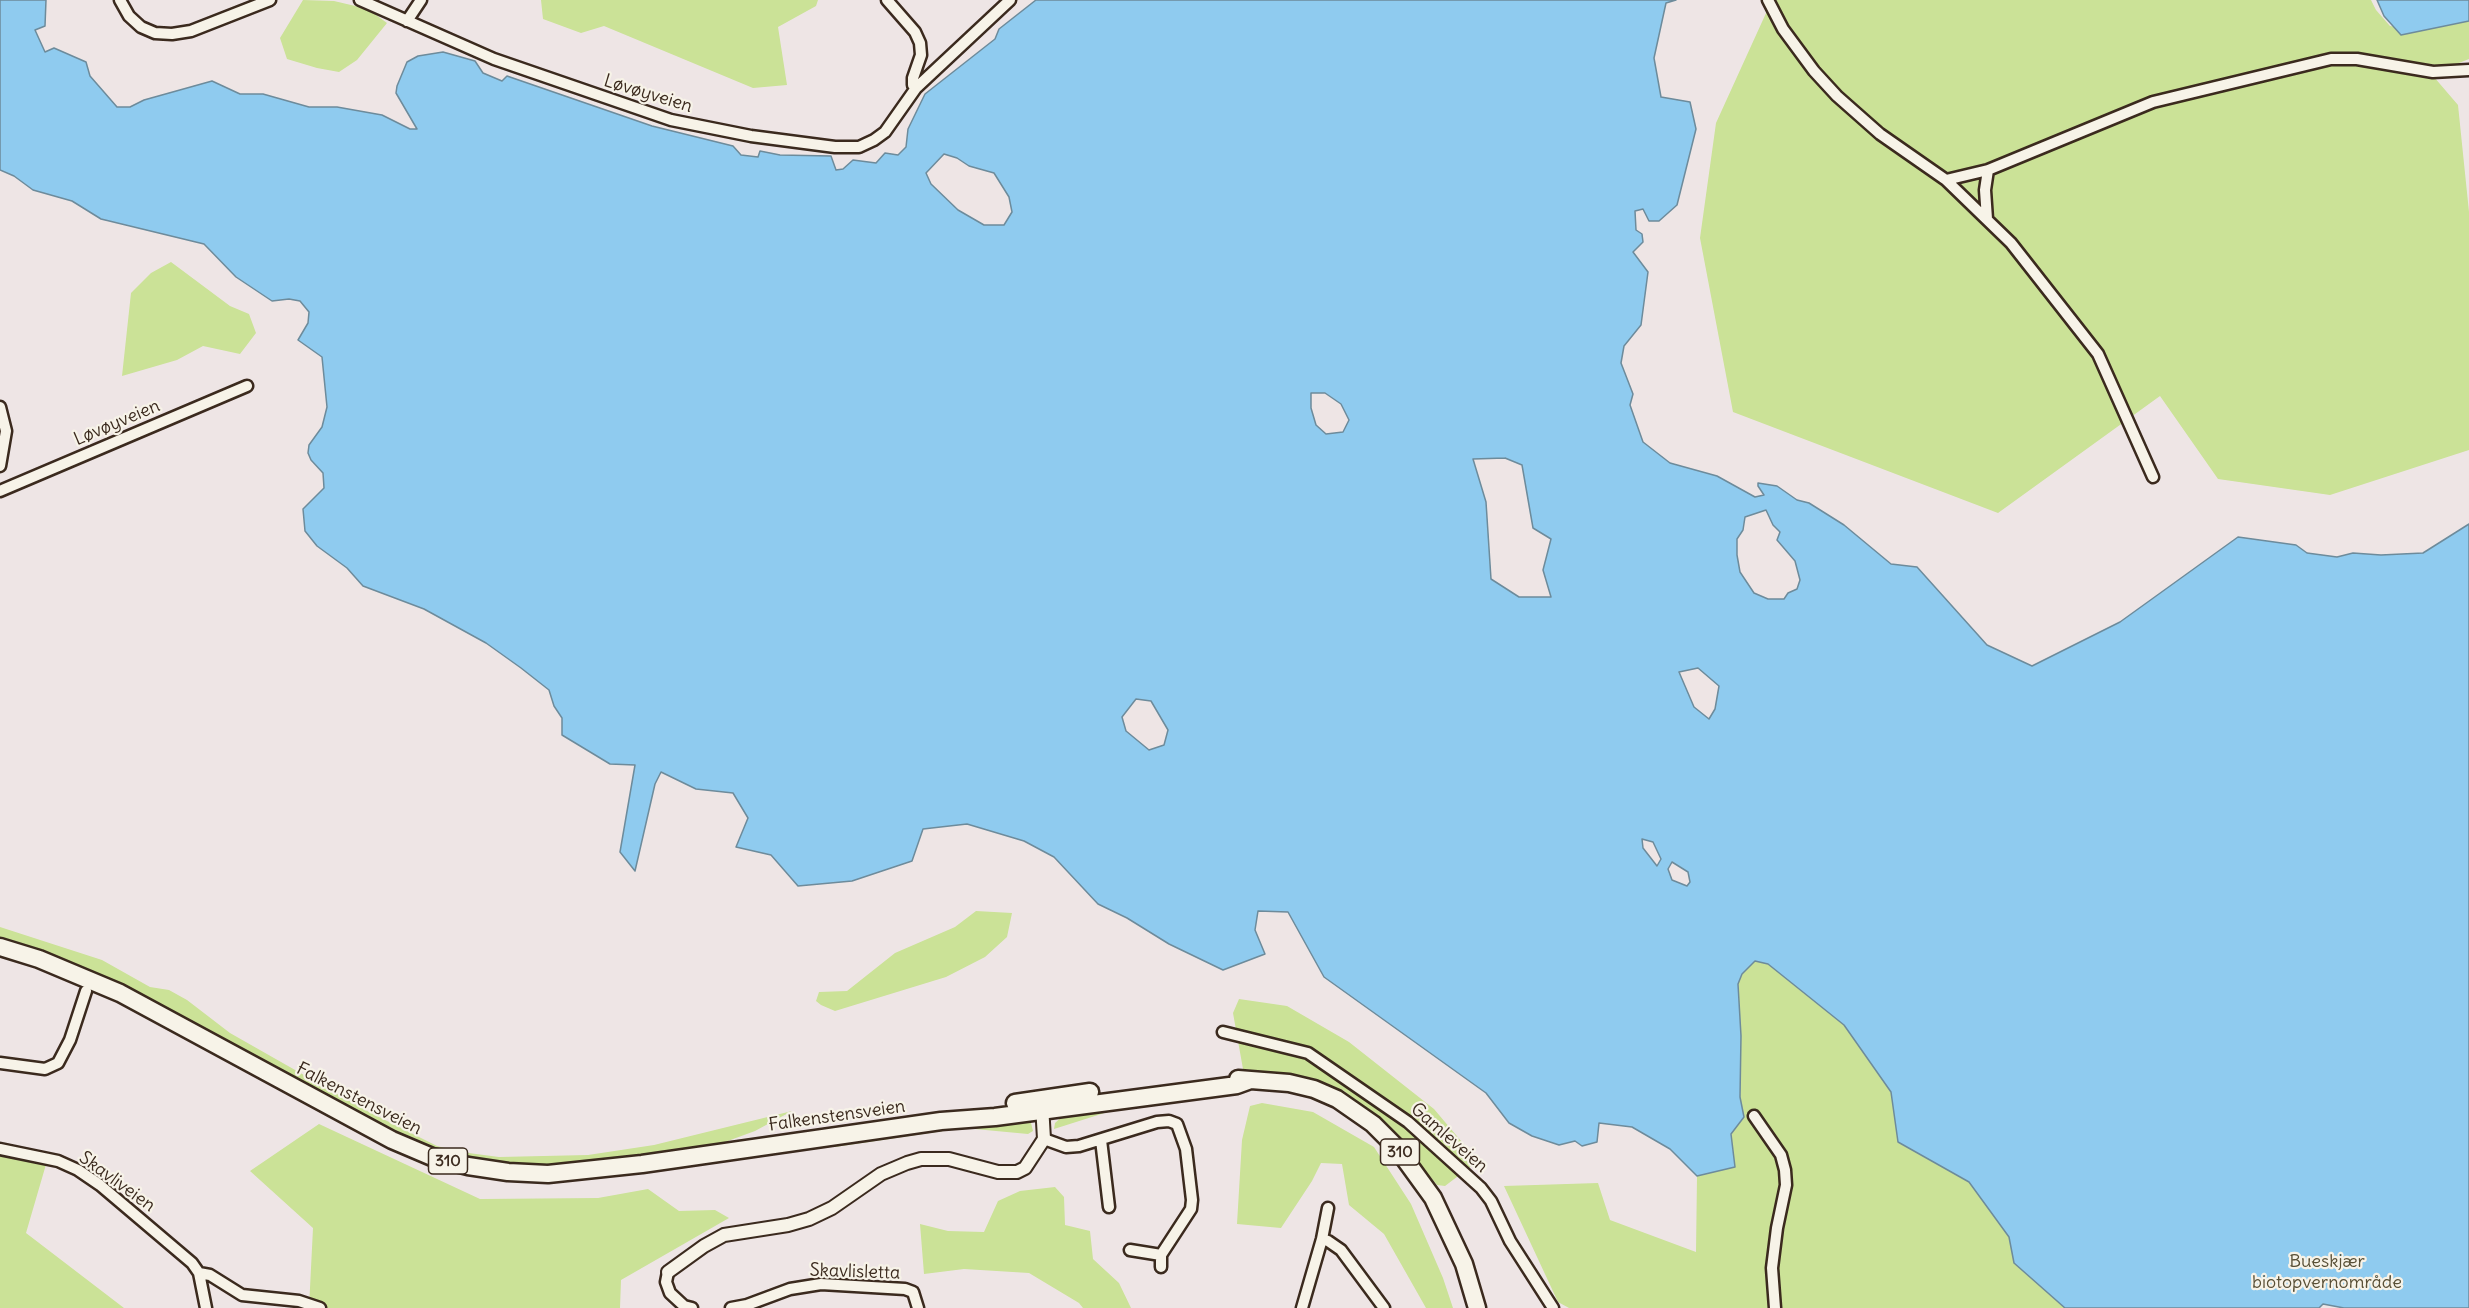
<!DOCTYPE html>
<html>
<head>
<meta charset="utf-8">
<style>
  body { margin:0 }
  canvas { display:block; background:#eee5e5 }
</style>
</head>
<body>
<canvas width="2469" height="1308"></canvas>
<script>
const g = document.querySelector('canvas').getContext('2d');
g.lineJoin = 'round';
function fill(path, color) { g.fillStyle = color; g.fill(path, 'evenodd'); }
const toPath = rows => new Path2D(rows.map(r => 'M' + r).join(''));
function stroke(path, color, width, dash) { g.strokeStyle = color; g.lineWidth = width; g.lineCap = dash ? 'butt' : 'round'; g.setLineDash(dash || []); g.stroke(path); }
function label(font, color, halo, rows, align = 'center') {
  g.font = font + ' Delius,sans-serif'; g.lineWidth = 4.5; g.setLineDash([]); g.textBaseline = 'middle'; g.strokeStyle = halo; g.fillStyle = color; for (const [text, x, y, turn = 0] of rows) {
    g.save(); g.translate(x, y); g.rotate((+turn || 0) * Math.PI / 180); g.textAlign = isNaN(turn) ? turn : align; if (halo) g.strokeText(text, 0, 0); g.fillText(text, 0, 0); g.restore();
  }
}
const green = toPath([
  [303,0,334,1,368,9,387,23,357,60,339,72,317,68,287,59,280,38],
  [541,0,818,0,816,6,778,27,787,85,753,88,604,26,581,33,543,19],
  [1772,0,2371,0,2376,10,2390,26,2419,30,2438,27,2444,23,2469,15,2469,59,2449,67,2422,63,2458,105,2469,212,2469,450,2330,495,2218,479,2160,396,1998,513,1733,412,1700,238,1716,123],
  [171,262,230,306,249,314,256,333,240,354,203,346,177,360,122,376,131,293,151,273],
  [976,911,1012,913,1007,937,985,957,946,977,835,1011,821,1005,816,1001,819,992,847,991,895,953,955,927],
  [0,927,102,960,150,987,169,990,187,1000,230,1033,369,1112,437,1146,461,1152,499,1157,588,1155,654,1145,792,1111,755,1131,714,1146,565,1169,498,1166,423,1148,261,1063,252,1053,217,1035,0,941],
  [1755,961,1768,964,1844,1025,1892,1092,1898,1142,1969,1182,2009,1237,2014,1263,2065,1308,1569,1308,1558,1302,1504,1186,1598,1183,1610,1220,1696,1252,1697,1176,1735,1167,1731,1134,1744,1117,1740,1097,1741,1036,1738,984,1742,974],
  [1239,999,1287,1006,1349,1042,1434,1109,1478,1161,1445,1186,1437,1185,1394,1134,1344,1091,1302,1077,1243,1069,1233,1013],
  [1262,1103,1313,1112,1374,1147,1411,1204,1443,1278,1453,1308,1426,1308,1384,1234,1349,1205,1342,1164,1321,1163,1312,1181,1281,1228,1237,1224,1242,1140,1250,1106],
  [1117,1109,1054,1129,1055,1123,1066,1113],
  [1009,1118,1025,1119,1031,1123,1033,1131,1028,1134,964,1128,835,1147,836,1142],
  [319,1124,480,1199,598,1198,648,1189,679,1211,715,1210,729,1218,621,1280,620,1308,309,1308,313,1228,250,1171],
  [0,1154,47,1161,26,1233,124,1308,0,1308],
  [1055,1187,1064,1197,1065,1225,1090,1231,1093,1259,1119,1283,1131,1308,1083,1308,1079,1303,1029,1273,964,1269,924,1274,920,1224,948,1231,984,1232,998,1201,1020,1191]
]);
const water = toPath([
  [0,0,46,0,45,26,35,30,45,52,54,48,86,62,90,76,117,107,130,107,144,100,212,81,240,94,263,94,309,107,337,107,382,115,410,129,417,129,396,93,397,86,407,62,418,56,443,52,475,61,483,73,502,81,507,76,652,126,733,146,741,155,758,157,760,151,780,155,831,156,836,170,843,169,853,160,876,163,885,153,898,155,906,147,908,129,925,94,995,39,999,29,1036,0,1676,0,1666,3,1654,58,1661,97,1690,102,1696,129,1677,205,1659,221,1649,221,1643,209,1635,211,1636,230,1642,234,1643,242,1633,252,1648,272,1641,325,1624,346,1621,363,1633,394,1630,405,1643,442,1670,463,1717,476,1755,497,1764,495,1758,486,1758,483,1777,486,1797,500,1809,503,1844,525,1891,564,1917,567,1987,645,2032,666,2120,622,2238,537,2296,545,2307,553,2337,557,2353,553,2381,555,2423,553,2469,524,2469,1308,2344,1308,2323,1304,2319,1308,2065,1308,2014,1263,2009,1237,1969,1182,1898,1142,1891,1092,1844,1025,1768,964,1755,961,1742,974,1738,984,1741,1036,1740,1097,1744,1117,1731,1134,1735,1167,1697,1176,1670,1149,1632,1127,1599,1123,1597,1142,1582,1146,1575,1141,1559,1145,1532,1136,1509,1123,1486,1093,1324,977,1288,912,1258,911,1255,930,1265,954,1223,970,1169,944,1127,918,1098,904,1054,857,1024,841,967,824,923,829,912,861,852,881,798,886,771,855,736,847,748,818,733,793,696,789,661,772,655,784,635,871,620,852,635,765,610,764,562,735,562,718,554,706,549,690,521,668,486,643,424,609,363,586,347,568,317,546,305,531,303,509,324,488,323,473,311,460,308,453,309,445,322,427,327,407,322,357,298,340,308,323,309,312,300,301,289,299,272,301,236,277,204,244,101,219,72,201,33,190,14,176,0,170,0,0],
  [944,154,957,158,969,166,994,173,1009,197,1012,212,1004,225,984,225,958,210,931,184,926,173,944,154],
  [1311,393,1325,393,1341,404,1349,420,1343,432,1326,434,1316,425,1311,408,1311,393],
  [1505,458,1522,465,1533,528,1551,539,1543,570,1551,597,1519,597,1491,579,1486,502,1473,459,1505,458],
  [1766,510,1773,525,1780,532,1777,540,1795,561,1800,580,1797,589,1788,593,1784,599,1768,599,1754,593,1740,572,1737,555,1737,539,1743,530,1745,517,1766,510],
  [1698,668,1719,686,1715,709,1709,719,1694,707,1679,672,1698,668],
  [1136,699,1151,701,1168,730,1164,745,1149,750,1126,731,1122,717,1136,699],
  [1642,839,1653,842,1661,859,1657,866,1643,848,1642,839],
  [1672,862,1688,872,1690,882,1687,886,1672,880,1668,869,1672,862],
  [2377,0,2469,0,2469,21,2401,35,2384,16,2377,0]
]);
const minor = toPath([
  [120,0,129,16,141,27,155,33,172,34,191,31,270,0],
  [360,0,494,59,671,120,751,136,835,147,859,147,874,140,885,132,916,88,1010,0],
  [887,0,915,32,920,43,921,55,913,78,913,85,916,88],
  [1768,0,1783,29,1814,71,1837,96,1880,134,1946,180,2011,243,2098,354,2153,477],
  [407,21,421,0],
  [1946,180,1988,170,2153,102,2331,59,2357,59,2433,72,2469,70],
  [1987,219,1985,190,1988,170],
  [0,407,6,431,0,466],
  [0,491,247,386],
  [1223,1032,1308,1053,1408,1122,1481,1188,1491,1201,1510,1241,1553,1308],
  [0,1063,45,1069,58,1063,70,1040,86,991],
  [1754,1116,1781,1155,1785,1170,1786,1185,1777,1228,1772,1268,1775,1308],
  [1044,1139,1066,1147,1079,1146,1157,1122,1169,1121,1177,1124,1186,1149,1192,1200,1191,1209,1161,1255,1161,1267],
  [1101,1140,1109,1207],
  [0,1149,58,1161,78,1170,100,1185,192,1263,199,1273,206,1308],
  [1322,1239,1328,1241,1341,1250,1384,1308],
  [1130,1250,1161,1255],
  [668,1272,666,1282,670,1293,684,1306,692,1308],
  [199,1273,210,1275,242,1295,299,1301,320,1308],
  [731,1308,747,1305,790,1289,821,1284,905,1289,913,1292,918,1308],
  [1302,1308,1322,1239,1328,1208]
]);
const tertiary = toPath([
  [668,1272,704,1246,724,1235,788,1225,809,1219,832,1208,881,1174,907,1163,921,1159,949,1159,998,1172,1017,1172,1025,1168,1044,1139,1042,1105]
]);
const primary = toPath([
  [0,947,39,959,120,993,392,1140,432,1157,468,1166,508,1172,548,1174,642,1164,941,1121,995,1117,1237,1085,1248,1081],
  [1238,1079,1289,1083,1314,1089,1337,1099,1373,1124,1396,1147,1433,1198,1464,1264,1477,1308],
  [1015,1103,1090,1092]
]);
const shields = [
  [1400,1152,39],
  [448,1161,39]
];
const shieldNames = [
  ["310",1400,1152],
  ["310",448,1161]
];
const streetNames = [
  ["Løvøyveien",648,94,17],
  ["Løvøyveien",117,423,-23],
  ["Falkenstensveien",359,1099,27],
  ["Falkenstensveien",837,1116,-8],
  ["Gamleveien",1449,1138,41],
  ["Skavliveien",117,1182,36],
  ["Skavlisletta",855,1272,2]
];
const parkNames = [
  ["Bueskjær",2327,1262],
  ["biotopvernområde",2327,1283]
];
fill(green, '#cbe297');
fill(water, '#8fcbef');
stroke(water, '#6d8b9b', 1.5);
stroke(minor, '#3b2a1e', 15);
stroke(tertiary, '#3b2a1e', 16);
stroke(primary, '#3b2a1e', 21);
stroke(minor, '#f7f3e8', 10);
stroke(tertiary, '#f7f3e8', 12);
stroke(primary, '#f7f3e8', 16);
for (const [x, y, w] of shields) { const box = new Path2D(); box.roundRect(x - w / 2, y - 13, w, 26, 4.5); g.fillStyle = '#f7f3e8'; g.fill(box); stroke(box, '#3b2a1e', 1.5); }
label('bold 16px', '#3b2a1e', null, shieldNames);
label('18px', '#3b2a1e', '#f7f3e8', streetNames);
label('18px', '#584f36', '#f7f3e8', parkNames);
</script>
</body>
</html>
